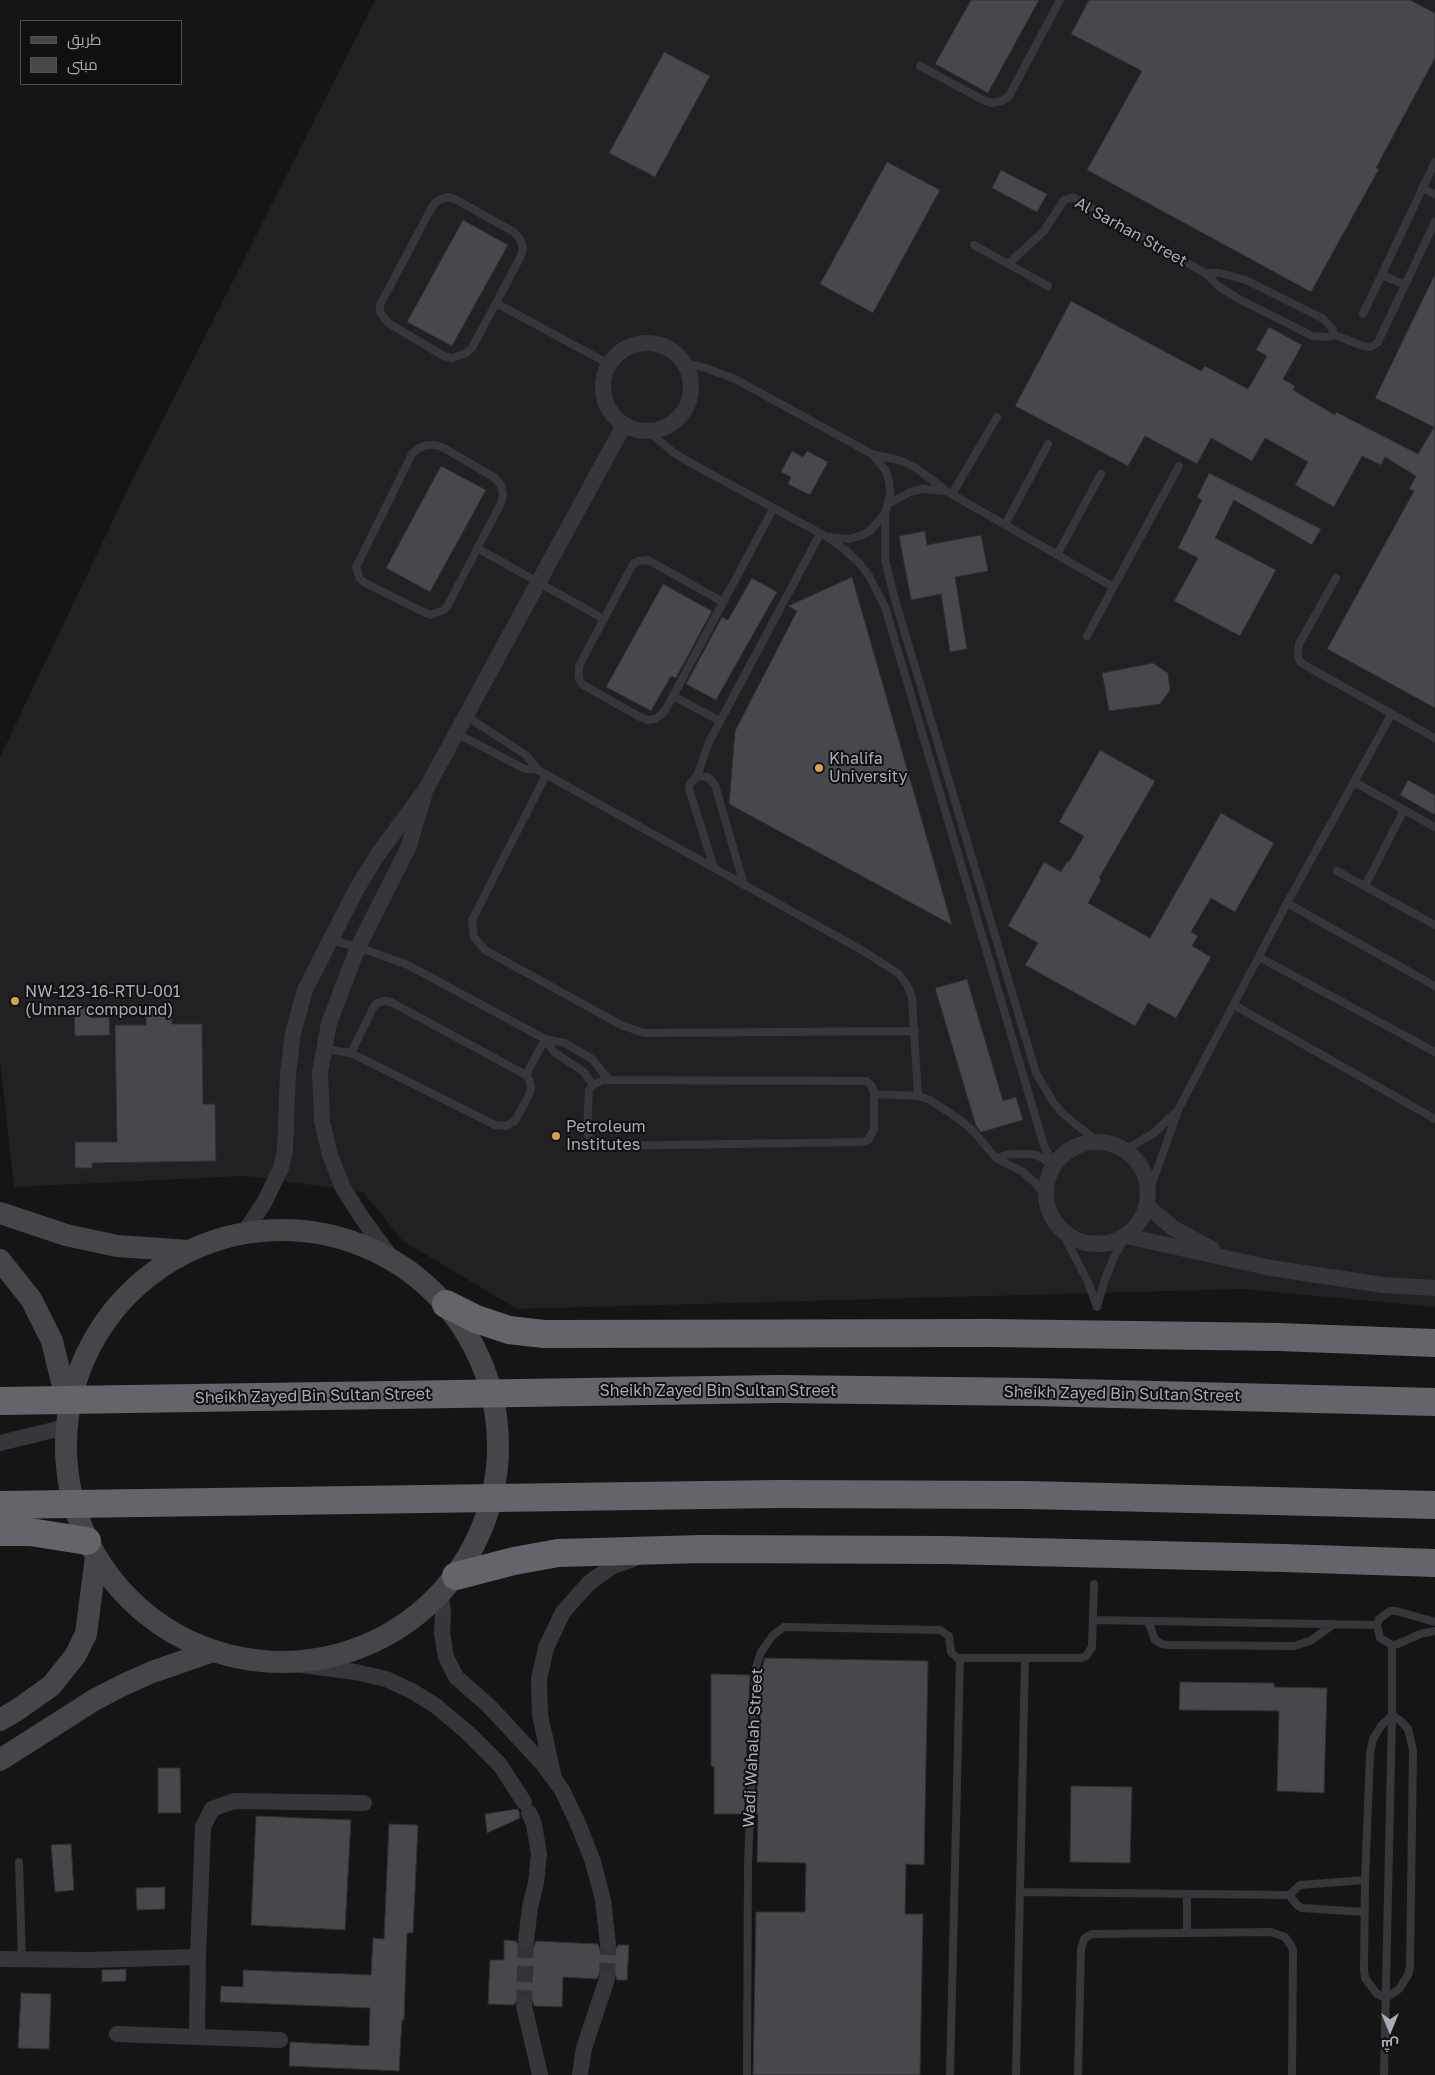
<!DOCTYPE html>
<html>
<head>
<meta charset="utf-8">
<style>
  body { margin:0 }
  #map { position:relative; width:1435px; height:2075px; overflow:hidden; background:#151516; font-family:"Golos Text",Cairo,sans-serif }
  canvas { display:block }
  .legend { position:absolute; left:20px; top:20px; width:162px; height:65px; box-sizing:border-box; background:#101011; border:1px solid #4d4f53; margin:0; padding:6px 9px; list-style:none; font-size:15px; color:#a8adb5 }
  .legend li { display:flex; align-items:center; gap:10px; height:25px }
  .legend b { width:25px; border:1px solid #4d4f53 }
  .north { position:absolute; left:1365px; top:2005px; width:50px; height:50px; -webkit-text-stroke:4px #101011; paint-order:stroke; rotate:180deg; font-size:14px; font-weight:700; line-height:20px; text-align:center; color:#a8adb5 }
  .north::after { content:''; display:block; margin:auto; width:18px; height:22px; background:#a8adb5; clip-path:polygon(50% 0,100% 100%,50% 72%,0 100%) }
</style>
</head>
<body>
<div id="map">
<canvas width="1435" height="2075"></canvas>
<ul class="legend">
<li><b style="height:6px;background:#44464a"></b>طريق</li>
<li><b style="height:14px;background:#47484b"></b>مبنى</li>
</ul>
<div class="north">ش</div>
</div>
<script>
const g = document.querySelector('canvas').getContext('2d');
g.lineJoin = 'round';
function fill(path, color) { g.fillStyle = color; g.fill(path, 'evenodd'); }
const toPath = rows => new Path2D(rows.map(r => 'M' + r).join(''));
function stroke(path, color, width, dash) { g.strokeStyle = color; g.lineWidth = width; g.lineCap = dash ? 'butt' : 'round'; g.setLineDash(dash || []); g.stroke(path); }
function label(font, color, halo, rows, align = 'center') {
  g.font = font + ' "Golos Text",sans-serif'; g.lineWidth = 4; g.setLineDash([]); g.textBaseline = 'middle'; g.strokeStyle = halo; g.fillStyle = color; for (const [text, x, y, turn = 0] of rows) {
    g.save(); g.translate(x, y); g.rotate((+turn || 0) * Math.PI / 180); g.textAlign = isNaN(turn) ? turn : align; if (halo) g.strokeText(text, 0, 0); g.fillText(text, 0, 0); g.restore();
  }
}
const built = toPath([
  [375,0,1435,0,1435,1307,1242,1289,517,1309,403,1241,363,1192,245,1176,14,1187,0,1060,0,757,127,491]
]);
const building = toPath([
  [971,0,1039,0,988,93,935,64,971,0],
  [1089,0,1410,0,1435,13,1435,58,1376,168,1379,169,1311,292,1087,170,1142,71,1071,34,1089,0],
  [664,52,710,76,655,177,609,153,664,52],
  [887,162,940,190,873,313,820,284,887,162],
  [1001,170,1047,194,1037,212,992,188,1001,170],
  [463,220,508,245,452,346,407,322,463,220],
  [1435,274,1435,708,1327,649,1414,491,1409,489,1416,476,1385,457,1381,465,1362,456,1334,507,1295,485,1308,462,1265,438,1252,461,1211,438,1197,464,1145,436,1128,466,1015,406,1071,301,1201,371,1205,366,1248,389,1267,356,1256,350,1269,327,1302,345,1283,379,1295,386,1293,390,1335,415,1336,412,1418,454,1434,427,1375,398,1435,274],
  [792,451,803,457,807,451,828,462,810,495,788,484,791,477,781,472,792,451],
  [441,466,486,490,430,592,386,568,441,466],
  [1209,473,1321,529,1312,545,1234,500,1215,538,1276,570,1240,636,1174,601,1198,558,1178,548,1202,500,1197,497,1209,473],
  [925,531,927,545,981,535,988,571,955,577,967,649,950,652,941,594,911,600,899,536,925,531],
  [852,577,952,925,729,804,735,731,797,611,788,606,852,577],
  [752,578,777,592,716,700,686,684,722,617,728,620,752,578],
  [663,584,712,611,676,678,671,676,651,711,606,687,663,584],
  [1153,663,1168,673,1170,690,1160,704,1109,711,1102,673,1153,663],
  [1100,750,1155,781,1099,878,1101,880,1088,903,1150,938,1221,813,1274,843,1235,912,1211,898,1191,932,1198,936,1192,946,1211,957,1176,1018,1148,1003,1135,1026,1025,965,1038,943,1008,926,1044,862,1061,872,1067,861,1069,862,1084,836,1059,822,1100,750],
  [1408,780,1435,795,1435,815,1400,795,1408,780],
  [967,979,1003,1101,1016,1097,1023,1120,981,1132,976,1126,935,988,967,979],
  [146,1006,172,1006,172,1024,202,1024,203,1104,215,1104,216,1161,92,1163,92,1168,75,1168,75,1142,117,1142,115,1025,146,1025,146,1006],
  [74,1007,91,1007,91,1018,109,1017,110,1035,75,1036,74,1007],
  [765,1658,928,1661,924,1865,906,1864,905,1914,923,1914,920,2075,753,2075,756,1912,805,1912,806,1863,757,1862,758,1814,756,1814,762,1668,765,1658],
  [711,1674,750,1675,744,1814,714,1814,714,1767,711,1766,711,1674],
  [1180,1682,1274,1683,1274,1687,1327,1688,1324,1793,1277,1791,1279,1711,1179,1710,1180,1682],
  [158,1768,180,1768,181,1813,158,1813,158,1768],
  [1071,1786,1132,1787,1130,1863,1070,1862,1071,1786],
  [517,1809,519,1811,520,1818,487,1833,485,1814,517,1809],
  [256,1816,351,1820,345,1930,251,1925,256,1816],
  [389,1824,418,1825,413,1933,407,1933,404,2020,402,2020,399,2071,289,2066,290,2042,369,2046,370,2008,220,2002,221,1986,243,1987,243,1970,371,1975,373,1938,384,1939,389,1824],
  [71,1844,74,1890,55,1892,51,1845,71,1844],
  [165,1887,165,1909,137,1910,136,1888,165,1887],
  [504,1940,516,1941,520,1949,525,1951,534,1947,536,1941,598,1944,600,1950,609,1954,614,1952,618,1945,629,1945,627,1980,617,1980,614,1972,605,1969,600,1972,597,1979,563,1977,562,2007,534,2006,532,2000,526,1996,518,1998,514,2005,488,2004,490,1960,504,1960,504,1940],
  [126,1969,126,1981,102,1982,102,1970,126,1969],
  [21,1993,51,1994,49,2049,18,2048,21,1993]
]);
const streetTunnel = toPath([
  [607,1979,608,1944],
  [524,2006,526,1941]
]);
const lane = toPath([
  [920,66,983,100,992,103,1002,101,1009,96,1060,0],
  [1422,188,1435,194],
  [447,197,455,199,514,232,520,239,523,248,521,256,472,348,466,353,452,358,444,356,388,323,380,312,380,305,433,205,439,200,447,197],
  [974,245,1048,286],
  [1008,264,1044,231,1064,200,1073,197,1205,273,1218,286,1237,298,1312,336,1327,337,1334,335,1363,346,1371,347,1378,342,1435,222],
  [1205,273,1220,273,1246,280,1322,318,1332,328,1334,335],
  [1382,275,1405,285],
  [496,303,609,364],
  [1363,314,1435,162],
  [648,431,674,453,689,462,827,537,849,539,860,536,870,531,885,514,890,493,889,482,886,471,872,454,735,379,703,367,686,364],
  [427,445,436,445,444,448,495,478,501,485,503,494,501,503,448,605,444,610,430,615,365,583,360,579,356,567,412,454,419,448,427,445],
  [872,454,902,461,916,468,948,492,1113,587],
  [952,494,997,417],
  [888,504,910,492,923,489,946,491],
  [885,514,885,559,893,593,1036,1073,1053,1102,1063,1114,1098,1142],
  [1005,525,1048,444],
  [827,537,844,549,859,563,869,576,885,607,1042,1139,1045,1148,1054,1164],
  [477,548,604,619],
  [1057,555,1101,474],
  [1336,578,1299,644,1298,657,1301,663,1435,738],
  [723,602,648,560,638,561,633,564,579,666,579,679,583,685,640,717,647,720,655,719,661,715,666,709,773,509],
  [1087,636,1179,466],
  [673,696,720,721],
  [466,716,526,755,538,770],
  [456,733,525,769,538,770,865,952,899,974,907,985,912,997,918,1096,930,1100,959,1119,974,1132,996,1158,1023,1172,1035,1183,1045,1196],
  [546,775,472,920,474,937,485,950,621,1025,644,1033,915,1031],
  [697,776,709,742,820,534],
  [1354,782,1435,827],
  [714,868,689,789,690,784,697,776,708,777,715,785,744,885],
  [1337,871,1435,925],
  [1365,886,1404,810],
  [1287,903,1435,986],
  [329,940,358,947,408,965,545,1039,565,1043,592,1059,609,1080],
  [1259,957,1435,1052],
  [384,1001,391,1002,526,1075,530,1081,531,1088,529,1095,515,1121,506,1126,495,1125,351,1053,373,1008,377,1003,384,1001],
  [1234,1005,1435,1119],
  [545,1039,554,1052,584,1072,593,1085],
  [323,1049,351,1053],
  [526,1075,545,1039],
  [603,1080,866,1081,872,1086,874,1094,874,1129,868,1140,862,1142,603,1146,596,1144,590,1139,587,1132,589,1090,593,1085,603,1080],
  [874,1094,918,1096],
  [1125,1150,1154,1133,1176,1112],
  [996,1158,1010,1154,1031,1154,1039,1156,1053,1166],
  [1148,1195,1179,1108,1287,903,1391,715],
  [1062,1232,1088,1282,1097,1307],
  [1097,1307,1104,1282,1114,1257,1126,1236],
  [1093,1620,1377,1625],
  [1148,1621,1155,1640,1162,1644,1169,1645,1294,1646,1310,1641,1334,1624],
  [1435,1622,1396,1611,1390,1611,1379,1619,1377,1625,1380,1638,1392,1645,1398,1644,1420,1634,1435,1631],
  [1392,1715,1401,1721,1408,1729,1413,1750,1410,1967,1408,1975,1399,1989,1386,1998,1377,1994,1365,1978,1364,1969,1365,1880,1370,1754,1373,1739,1381,1726,1392,1715],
  [19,1862,22,1960],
  [1020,1892,1289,1895,1300,1885,1365,1880],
  [1289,1895,1297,1905,1302,1908,1365,1912],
  [1187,1933,1187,1894],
  [747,2075,748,1864,756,1667,761,1652,773,1635,784,1627,940,1630,949,1636,951,1652,957,1658,1081,1658,1086,1656,1092,1647,1094,1584],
  [950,2075,960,1658],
  [1016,2075,1025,1658],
  [1078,2075,1081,1949,1084,1939,1088,1936,1092,1934,1271,1932,1285,1937,1293,1949,1292,2075],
  [1384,2075,1392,1715,1392,1645]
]);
const street = toPath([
  '603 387a44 44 0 1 1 88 0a44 44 0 1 1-88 0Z',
  '1046 1193a51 51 0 1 1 102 0a51 51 0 1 1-102 0Z',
  [1146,1205,1173,1228,1212,1249],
  [244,1233,264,1203,281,1168,285,1150,288,1073,293,1033,305,990,355,892,376,857,426,789,624,425],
  [1126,1236,1271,1268,1383,1285,1435,1288],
  [393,1260,362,1218,343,1188,330,1155,322,1121,320,1073,329,1023,358,947,408,848,424,796],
  [0,1443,66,1427],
  [441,1594,443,1614,442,1633,446,1657,456,1677,489,1706,543,1764,562,1790,579,1826,593,1862,603,1900,608,1944],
  [278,1662,356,1672,386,1679,412,1691,436,1706,468,1733,500,1765,524,1802],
  [553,1774,540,1715,539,1679,546,1648,563,1612,589,1583,611,1567,636,1558],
  [526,1941,530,1907,536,1883,539,1854,534,1824,529,1813],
  [0,1959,89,1960,198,1957],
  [524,2006,540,2075],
  [117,2034,280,2040],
  [197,2036,198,1957,203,1827,212,1809,234,1801,364,1803],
  [580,2075,584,2048,607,1979]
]);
const secondary = toPath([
  [0,1213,66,1235,117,1246,189,1251],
  '66 1446a216 216 0 1 1 432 0a216 216 0 1 1-432 0Z',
  [0,1260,31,1299,52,1341,68,1406],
  [0,1720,17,1710,51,1686,75,1656,86,1634,96,1557],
  [0,1760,94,1700,123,1685,152,1672,213,1651]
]);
const highway = toPath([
  [446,1304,476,1319,509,1330,544,1334,990,1333,1279,1337,1435,1343],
  [779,1389,1036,1392,1435,1402],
  [778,1494,1027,1495,1435,1505],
  [0,1532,30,1532,87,1541],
  [456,1576,514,1561,558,1553,702,1549,945,1550,1283,1558,1435,1563]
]);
const highwayBridge = toPath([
  [0,1401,779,1389],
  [0,1505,778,1494]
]);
const markers = [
  [819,768,5,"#dca147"],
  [15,1001,5,"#dca147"],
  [556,1136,5,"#dca147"]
];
const streetNames = [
  ["Al Sarhan Street",1131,232,29],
  ["Sheikh Zayed Bin Sultan Street",718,1391],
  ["Sheikh Zayed Bin Sultan Street",1122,1394,1],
  ["Sheikh Zayed Bin Sultan Street",313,1396,-1],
  ["Wadi Wahalah Street",753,1748,-87]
];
const poiNames = [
  ["Khalifa",829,759],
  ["University",829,777],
  ["NW-123-16-RTU-001",25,992],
  ["(Umnar compound)",25,1010],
  ["Petroleum",566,1127],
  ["Institutes",566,1145]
];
fill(built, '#212123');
fill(building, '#47484b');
stroke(building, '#2f2f32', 1);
stroke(streetTunnel, '#323336', 16, [16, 8]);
stroke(lane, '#36373b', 8);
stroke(street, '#36373b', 16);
stroke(secondary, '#44464a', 22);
stroke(highway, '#63656b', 28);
stroke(highwayBridge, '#63656b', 28);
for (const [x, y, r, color] of markers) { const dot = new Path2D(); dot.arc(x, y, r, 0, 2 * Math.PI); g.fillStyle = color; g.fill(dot); stroke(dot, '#101011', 2); }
label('16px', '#a8adb5', '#101011', streetNames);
label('16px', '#a8adb5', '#101011', poiNames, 'left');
</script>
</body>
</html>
